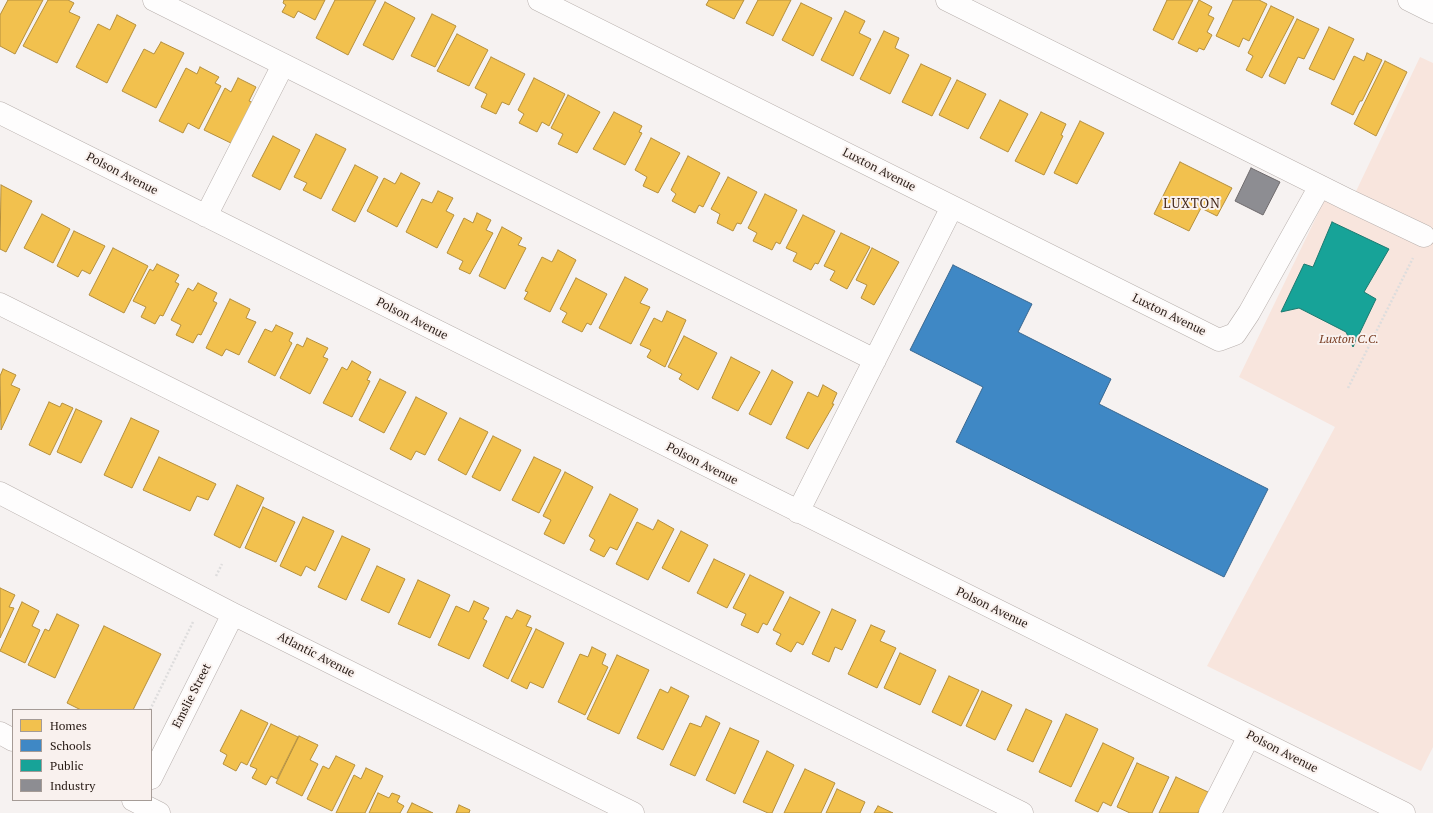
<!DOCTYPE html>
<html>
<head>
<meta charset="utf-8">
<style>
  body { margin:0 }
  #map { position:relative; width:1433px; height:813px; overflow:hidden; background:#f6f2f1; font-family:"PT Serif",serif }
  canvas { display:block }
  .legend { position:absolute; left:12px; top:709px; width:140px; height:92px; box-sizing:border-box; background:#f9f1ee; border:1px solid #a59b96; margin:0; padding:5px 7px; list-style:none; font-size:12px; color:#261913 }
  .legend li { display:flex; align-items:center; gap:8px; height:20px }
  .legend b { width:20px; border:1px solid #a59b96 }
</style>
</head>
<body>
<div id="map">
<canvas width="1433" height="813"></canvas>
<ul class="legend">
<li><b style="height:11px;background:#f2c14e"></b>Homes</li>
<li><b style="height:11px;background:#3f88c5"></b>Schools</li>
<li><b style="height:11px;background:#17a398"></b>Public</li>
<li><b style="height:11px;background:#8d8d92"></b>Industry</li>
</ul>
</div>
<script>
const g = document.querySelector('canvas').getContext('2d');
g.lineJoin = 'round';
function fill(path, color) { g.fillStyle = color; g.fill(path, 'evenodd'); }
const toPath = rows => new Path2D(rows.map(r => 'M' + r).join(''));
function stroke(path, color, width, dash) { g.strokeStyle = color; g.lineWidth = width; g.lineCap = dash ? 'butt' : 'round'; g.setLineDash(dash || []); g.stroke(path); }
function label(font, color, halo, rows, align = 'center') {
  g.font = font + ' "PT Serif",serif'; g.lineWidth = 4; g.setLineDash([]); g.textBaseline = 'middle'; g.strokeStyle = halo; g.fillStyle = color; for (const [text, x, y, turn = 0] of rows) {
    g.save(); g.translate(x, y); g.rotate((+turn || 0) * Math.PI / 180); g.textAlign = isNaN(turn) ? turn : align; if (halo) g.strokeText(text, 0, 0); g.fillText(text, 0, 0); g.restore();
  }
}
const green = toPath([
  [1420,57,1433,63,1433,747,1421,771,1207,666,1335,427,1239,377,1324,201,1349,206]
]);
const homes = toPath([
  [8,0,43,0,15,54,0,46,0,15,8,0],
  [48,0,68,0,74,3,69,12,80,17,57,63,23,46,48,0],
  [284,0,325,0,315,20,298,11,294,18,282,12,286,5,283,3,284,0],
  [335,0,376,0,348,55,316,38,335,0],
  [709,0,744,0,734,19,706,5,709,0],
  [758,0,791,0,773,36,746,23,758,0],
  [1167,0,1193,0,1173,40,1153,30,1167,0],
  [1199,0,1212,7,1208,15,1214,18,1207,32,1212,35,1204,50,1199,48,1197,52,1178,43,1199,0],
  [1233,0,1259,0,1267,4,1249,41,1243,38,1239,47,1216,36,1233,0],
  [385,2,415,18,393,60,363,45,385,2],
  [801,3,832,18,813,56,782,40,801,3],
  [1271,6,1294,17,1262,78,1246,70,1253,56,1248,53,1271,6],
  [845,11,865,21,859,33,871,39,853,76,821,60,845,11],
  [432,14,456,26,435,67,411,56,432,14],
  [117,15,136,25,107,83,76,67,98,24,110,30,117,15],
  [1297,19,1319,29,1304,59,1298,57,1285,84,1269,76,1297,19],
  [1329,27,1354,39,1334,80,1309,69,1329,27],
  [884,31,899,38,895,48,909,55,890,94,860,79,884,31],
  [457,34,488,50,469,86,437,71,457,34],
  [161,42,184,53,156,108,122,91,144,49,154,54,161,42],
  [1367,53,1382,60,1362,101,1360,101,1353,115,1331,104,1354,56,1364,61,1367,53],
  [491,57,525,74,509,105,502,102,496,114,481,107,487,94,475,88,491,57],
  [1385,61,1407,72,1376,136,1354,124,1385,61],
  [921,64,951,78,932,116,902,102,921,64],
  [200,67,219,77,215,83,221,86,199,129,188,123,183,133,159,121,186,68,197,74,200,67],
  [238,78,256,87,249,101,256,104,235,145,204,130,225,88,231,92,238,78],
  [534,78,565,94,549,126,542,122,537,132,519,123,524,114,518,110,534,78],
  [957,80,986,94,968,129,939,115,957,80],
  [568,95,600,112,577,153,558,144,563,134,551,128,568,95],
  [1000,100,1028,114,1008,152,980,138,1000,100],
  [614,112,642,126,639,132,642,133,625,165,593,149,614,112],
  [1041,112,1066,124,1061,135,1063,136,1044,175,1015,161,1041,112],
  [1080,121,1104,133,1077,184,1054,173,1080,121],
  [316,134,346,149,321,199,303,190,307,183,294,177,316,134],
  [273,136,300,150,280,190,252,176,273,136],
  [651,138,680,153,658,193,643,186,647,177,635,170,651,138],
  [688,156,720,173,703,207,699,205,695,213,672,201,676,194,671,190,688,156],
  [1180,162,1232,188,1217,216,1201,208,1189,231,1154,214,1180,162],
  [355,165,378,177,355,222,332,210,355,165],
  [401,173,420,183,397,227,367,211,384,178,395,184,401,173],
  [728,177,757,192,741,224,737,223,733,231,717,223,720,214,711,209,728,177],
  [1,185,32,201,6,252,0,249,1,185],
  [438,191,453,198,446,211,454,215,437,248,406,232,422,199,432,203,438,191],
  [765,194,797,210,780,244,776,242,772,250,753,241,757,233,748,228,765,194],
  [477,213,491,220,486,230,493,233,470,274,459,269,463,261,447,253,464,218,473,223,477,213],
  [42,214,70,229,53,263,24,248,42,214],
  [803,215,835,231,818,264,815,263,811,270,793,261,797,253,786,248,803,215],
  [502,227,522,238,518,245,526,248,505,289,479,276,502,227],
  [74,231,105,246,90,274,82,270,78,277,57,266,74,231],
  [841,233,870,247,847,289,830,280,835,271,824,266,841,233],
  [113,248,148,266,124,313,89,295,113,248],
  [872,248,899,262,874,305,861,298,867,285,856,280,872,248],
  [558,250,576,260,550,312,524,299,528,292,525,291,542,257,552,262,558,250],
  [157,264,179,275,175,282,179,284,163,316,160,315,155,324,141,317,146,307,133,301,150,269,153,271,157,264],
  [625,277,648,289,640,303,650,307,631,344,599,328,625,277],
  [576,278,607,294,591,325,587,323,582,332,562,322,567,313,560,309,576,278],
  [198,283,217,293,213,301,217,303,201,335,198,334,193,343,176,335,181,325,171,320,188,288,193,291,198,283],
  [230,299,250,309,246,318,256,322,239,355,226,349,222,356,206,348,230,299],
  [667,311,686,320,665,367,647,357,651,350,640,345,654,318,662,322,667,311],
  [276,325,293,333,289,341,292,343,275,376,248,362,265,329,272,332,276,325],
  [684,336,717,353,698,390,679,379,682,374,668,367,684,336],
  [307,338,328,348,323,357,328,359,310,394,280,378,297,344,303,347,307,338],
  [731,357,760,372,738,411,712,398,731,357],
  [352,361,371,372,367,380,370,381,352,417,323,403,342,367,347,370,352,361],
  [3,369,16,375,11,385,20,389,1,430,0,376,3,369],
  [772,370,793,382,771,425,749,414,772,370],
  [380,379,406,392,384,433,359,420,380,379],
  [823,385,837,393,832,404,834,404,808,449,786,438,808,392,818,397,823,385],
  [416,397,447,413,425,455,416,451,411,460,390,449,416,397],
  [49,402,60,407,62,403,73,408,50,455,29,445,49,402],
  [76,409,102,421,81,463,57,452,76,409],
  [131,418,159,431,132,488,104,475,131,418],
  [460,418,488,432,466,475,438,460,460,418],
  [493,436,521,450,500,491,472,477,493,436],
  [159,457,216,484,208,500,197,496,190,511,143,490,159,457],
  [534,457,561,470,539,513,512,500,534,457],
  [565,472,593,487,564,544,544,534,551,520,543,516,565,472],
  [237,485,264,498,240,548,214,535,237,485],
  [610,494,638,509,617,550,610,547,604,557,590,550,595,540,589,536,610,494],
  [263,507,295,522,276,562,245,548,263,507],
  [303,517,334,531,315,571,306,566,301,576,280,566,303,517],
  [658,520,674,529,648,580,616,564,637,522,653,530,658,520],
  [681,531,708,545,689,582,662,568,681,531],
  [342,536,370,549,346,600,318,587,342,536],
  [714,559,745,574,727,608,697,593,714,559],
  [377,566,405,579,389,613,361,600,377,566],
  [750,575,784,592,767,625,763,623,758,633,741,625,746,614,733,608,750,575],
  [418,580,450,595,430,638,398,624,418,580],
  [0,588,15,595,9,607,14,608,0,638,0,588],
  [790,597,820,612,803,645,797,642,791,652,776,644,781,634,773,630,790,597],
  [474,601,489,608,483,619,487,621,469,659,438,645,456,606,469,612,474,601],
  [22,602,39,611,32,626,40,630,25,663,0,651,22,602],
  [832,609,856,620,842,650,835,647,829,662,812,654,832,609],
  [517,610,531,616,526,626,532,628,508,679,483,666,506,616,512,619,517,610],
  [57,614,79,625,55,678,28,665,45,629,49,631,57,614],
  [871,625,885,631,880,641,896,648,877,688,848,674,871,625],
  [104,626,161,654,133,710,81,710,67,703,104,626],
  [536,629,564,643,543,688,530,682,527,689,511,681,536,629],
  [592,647,606,654,602,664,608,667,585,715,558,702,580,654,588,657,592,647],
  [900,653,936,670,920,705,884,688,900,653],
  [617,655,649,670,619,734,587,719,617,655],
  [949,676,979,690,961,726,932,712,949,676],
  [671,687,689,696,663,750,637,738,660,689,668,693,671,687],
  [982,691,1012,705,995,740,966,726,982,691],
  [1026,709,1052,721,1033,762,1007,750,1026,709],
  [241,710,268,723,247,765,241,762,236,771,223,764,227,755,220,751,241,710],
  [1066,714,1098,729,1071,787,1039,772,1066,714],
  [706,716,720,723,695,776,670,765,690,723,701,727,706,716],
  [271,724,298,737,277,779,271,776,266,785,252,778,257,769,250,766,271,724],
  [730,728,759,741,735,794,706,780,730,728],
  [299,736,318,745,310,760,318,764,302,796,276,783,299,736],
  [1103,743,1134,758,1111,806,1103,802,1098,812,1075,801,1103,743],
  [767,751,794,765,772,813,768,813,743,802,767,751],
  [336,756,355,765,332,811,307,799,323,766,329,769,336,756],
  [1137,763,1169,777,1152,813,1130,813,1117,807,1137,763],
  [366,768,383,776,365,813,336,813,354,775,361,779,366,768],
  [805,769,835,783,821,813,784,813,805,769],
  [1176,777,1208,792,1198,813,1159,813,1176,777],
  [837,789,865,802,860,813,826,813,837,789],
  [378,793,389,798,392,793,400,796,397,802,404,806,400,813,369,813,378,793],
  [412,803,433,813,407,813,412,803],
  [459,805,470,810,469,813,456,813,459,805],
  [878,806,893,813,874,813,878,806]
]);
const schools = toPath([
  [953,265,1032,304,1018,332,1111,379,1099,404,1268,489,1224,577,956,442,983,387,910,350,953,265]
]);
const public = toPath([
  [1332,222,1389,249,1364,292,1376,299,1353,347,1346,332,1299,308,1281,312,1304,264,1313,267,1332,222]
]);
const industry = toPath([
  [1251,168,1280,182,1263,215,1235,201,1251,168]
]);
const path = toPath([
  [1348,388,1413,258],
  [216,576,222,564],
  [150,710,193,622]
]);
const minor = toPath([
  [154,0,875,360],
  [539,0,1219,340,1235,334,1249,313,1320,186],
  [947,0,1346,199,1424,236],
  [1409,0,1433,12],
  [0,113,1404,813],
  [206,216,283,65],
  [0,304,1022,813],
  [0,493,233,614,633,813],
  [798,512,952,207],
  [0,733,13,740],
  [151,778,233,614],
  [133,800,159,813],
  [1210,813,1249,736]
]);
const streetNames = [
  ["Luxton Avenue",879,170,27],
  ["Polson Avenue",122,174,27],
  ["Luxton Avenue",1169,315,26],
  ["Polson Avenue",412,319,27],
  ["Polson Avenue",702,464,27],
  ["Polson Avenue",992,608,26],
  ["Atlantic Avenue",316,655,27],
  ["Emslie Street",192,696,-63],
  ["Polson Avenue",1282,752,27]
];
const parkNames = [
  ["Luxton C.C.",1349,340]
];
const neighbourhoodNames = [
  ["LUXTON",1192,204]
];
fill(green, '#f8e5dd');
fill(homes, '#f2c14e');
stroke(homes, '#b58f3c', 1);
fill(schools, '#3f88c5');
stroke(schools, '#386790', 1);
fill(public, '#17a398');
stroke(public, '#1c7a70', 1);
fill(industry, '#8d8d92');
stroke(industry, '#6e6a6c', 1);
stroke(minor, '#b8b0ad', 23);
stroke(path, '#dedddd', 2.5, [2, 2]);
stroke(minor, '#fefdfd', 22);
label('12px', '#261913', '#f9f1ee', streetNames);
label('italic 12px', '#783c21', '#f9f1ee', parkNames);
g.letterSpacing = '1px';
label('13px', '#44281b', '#f9f1ee', neighbourhoodNames);
g.letterSpacing = '0px';
</script>
</body>
</html>
